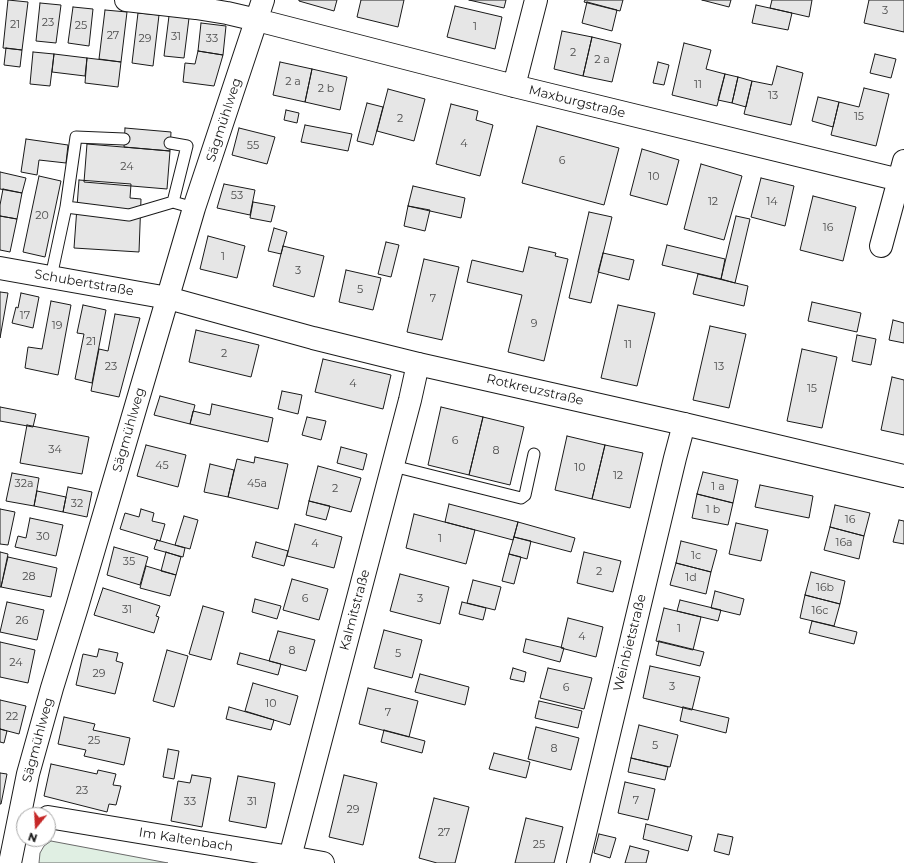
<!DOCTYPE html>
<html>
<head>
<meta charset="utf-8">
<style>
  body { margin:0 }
  #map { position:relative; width:904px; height:863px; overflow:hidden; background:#fff; font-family:Montserrat,sans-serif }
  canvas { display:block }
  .north { position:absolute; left:16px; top:807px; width:40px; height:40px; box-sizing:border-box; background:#fff; border:1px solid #a3a3a3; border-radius:50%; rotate:198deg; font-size:11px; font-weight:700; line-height:16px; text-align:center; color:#1a1a1a }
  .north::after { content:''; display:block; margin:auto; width:14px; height:18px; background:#c62828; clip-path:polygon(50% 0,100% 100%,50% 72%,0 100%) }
</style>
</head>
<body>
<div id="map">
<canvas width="904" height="863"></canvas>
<div class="north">N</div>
</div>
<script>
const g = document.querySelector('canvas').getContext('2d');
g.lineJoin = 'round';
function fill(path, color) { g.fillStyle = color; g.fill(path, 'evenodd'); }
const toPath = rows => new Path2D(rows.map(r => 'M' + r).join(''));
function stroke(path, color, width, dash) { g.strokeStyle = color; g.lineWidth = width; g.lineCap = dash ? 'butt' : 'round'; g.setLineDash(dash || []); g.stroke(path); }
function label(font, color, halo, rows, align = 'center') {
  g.font = font + ' Montserrat,sans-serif'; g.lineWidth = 3; g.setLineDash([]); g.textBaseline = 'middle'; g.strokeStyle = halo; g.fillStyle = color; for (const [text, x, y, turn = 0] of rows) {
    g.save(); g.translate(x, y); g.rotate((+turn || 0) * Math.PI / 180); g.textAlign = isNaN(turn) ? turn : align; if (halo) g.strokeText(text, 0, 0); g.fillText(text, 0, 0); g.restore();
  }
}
const green = toPath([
  [51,841,168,863,39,863,40,853,44,846,51,841]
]);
const building = toPath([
  [8,0,28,2,22,50,3,48,8,0],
  [299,0,337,0,334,11,299,1,299,0],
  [361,0,404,0,398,27,357,17,361,0],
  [469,0,506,0,504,8,469,0],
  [585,0,623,0,620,11,584,2,585,0],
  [702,0,731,0,729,7,702,0],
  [772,0,812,0,809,17,770,8,772,0],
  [869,0,904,0,904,32,864,23,869,0],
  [587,2,617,10,612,31,582,23,587,2],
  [40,3,61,5,56,43,36,41,40,3],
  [756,5,792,13,788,30,752,23,756,5],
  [455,6,502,17,495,49,447,37,455,6],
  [73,7,93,9,89,46,68,43,73,7],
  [105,10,127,12,121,62,99,59,105,10],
  [138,13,159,15,153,66,132,63,138,13],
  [169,16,189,18,184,58,164,56,169,16],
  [201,23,226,26,223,55,198,51,201,23],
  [562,31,592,37,583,76,554,69,562,31],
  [592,37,621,44,612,82,583,76,592,37],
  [684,43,711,50,706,69,725,74,717,106,672,95,684,43],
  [6,48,22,50,20,67,4,65,6,48],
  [198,51,223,55,214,86,183,82,185,63,195,64,198,51],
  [33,52,54,54,50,86,30,84,33,52],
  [54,54,87,58,85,76,52,72,54,54],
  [875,54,896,59,891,78,870,73,875,54],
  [87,58,121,62,118,87,85,83,87,58],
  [280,62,312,69,305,102,273,95,280,62],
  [658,62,669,65,664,85,653,83,658,62],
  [777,66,803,73,791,125,744,114,752,81,772,85,777,66],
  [312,69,347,77,340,110,305,102,312,69],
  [725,74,738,77,732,103,718,100,725,74],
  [738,77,752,81,746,107,732,103,738,77],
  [864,88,889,94,876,146,831,135,839,102,859,107,864,88],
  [388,89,425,99,414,141,377,131,388,89],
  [818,97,839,102,833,127,812,121,818,97],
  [367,103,383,107,373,145,357,141,367,103],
  [451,104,478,111,476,120,493,125,480,176,436,164,451,104],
  [286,110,299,113,297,123,284,120,286,110],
  [305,125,352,134,348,151,301,142,305,125],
  [537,126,619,148,604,205,522,183,537,126],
  [125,128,171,132,170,151,124,147,125,128],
  [239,128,275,137,267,164,232,155,239,128],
  [26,139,68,145,66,163,39,160,37,175,21,172,26,139],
  [87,144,170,151,167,189,84,182,87,144],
  [642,149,679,160,667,205,630,195,642,149],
  [701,164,742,176,724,240,684,229,701,164],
  [0,172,26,178,22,193,0,189,0,172],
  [39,176,61,181,45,257,23,252,39,176],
  [761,178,794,186,785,226,751,217,761,178],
  [79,180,131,184,130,198,141,199,139,252,74,248,79,180],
  [224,184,255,190,250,215,217,208,224,184],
  [413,186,465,198,461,218,408,206,413,186],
  [3,189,22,193,17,219,0,216,0,205,3,189],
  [813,196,856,207,843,261,800,250,813,196],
  [253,202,275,206,271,222,250,218,253,202],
  [408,206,430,210,425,231,404,226,408,206],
  [589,212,612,217,591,303,569,298,589,212],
  [0,216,17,219,10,252,0,250,0,216],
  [736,216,750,219,735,283,721,279,736,216],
  [274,228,287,232,281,254,268,251,274,228],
  [208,236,245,246,237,278,200,269,208,236],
  [386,242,399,245,391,277,378,274,386,242],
  [667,245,725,259,721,279,662,265,667,245],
  [283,246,324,256,314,297,273,286,283,246],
  [529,247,556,253,555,256,568,259,544,361,508,352,522,295,467,282,472,260,523,272,529,247],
  [603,253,634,260,629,280,598,272,603,253],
  [424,259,459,267,442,340,407,332,424,259],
  [346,270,381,278,373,310,339,302,346,270],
  [698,274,748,286,744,306,693,294,698,274],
  [0,292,8,293,0,338,0,292],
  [21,293,39,297,33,328,12,323,16,307,18,308,21,293],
  [51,301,71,305,58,375,25,368,28,347,42,349,51,301],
  [812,302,861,313,857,332,808,321,812,302],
  [83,305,106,310,92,383,75,379,84,334,77,333,83,305],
  [618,305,655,313,637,386,601,378,618,305],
  [115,314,140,318,119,397,91,391,99,349,108,351,115,314],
  [893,320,904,323,904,343,889,340,893,320],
  [710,326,746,334,729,408,693,400,710,326],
  [196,330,259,345,251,377,189,362,196,330],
  [857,335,876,339,871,365,852,361,857,335],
  [802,349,837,357,822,428,787,421,802,349],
  [323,359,391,375,383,409,315,392,323,359],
  [892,377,904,380,904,435,881,430,892,377],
  [282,391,302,395,298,414,278,409,282,391],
  [160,396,195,405,190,424,154,415,160,396],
  [212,404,273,418,268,442,190,424,193,411,210,415,212,404],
  [0,407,36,414,33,427,0,421,0,407],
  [441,407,483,417,469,475,428,465,441,407],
  [307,417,326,421,321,440,302,435,307,417],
  [483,417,524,427,510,485,469,475,483,417],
  [27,425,89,437,82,474,20,463,27,425],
  [567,436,605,445,592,499,555,490,567,436],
  [146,445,186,455,178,487,137,476,146,445],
  [605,445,643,453,630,508,592,499,605,445],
  [341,447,367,454,363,470,337,463,341,447],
  [255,457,288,464,278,509,228,497,237,459,254,463,255,457],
  [210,464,234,470,228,497,204,492,210,464],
  [318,466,361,478,351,512,309,501,318,466],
  [703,472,738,480,733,503,697,494,703,472],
  [12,473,39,478,34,506,6,501,12,473],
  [760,485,813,496,809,518,755,507,760,485],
  [68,487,92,492,87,517,63,512,68,487],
  [37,491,66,497,63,512,34,506,37,491],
  [697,494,733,503,728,525,692,518,697,494],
  [309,501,330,506,326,520,306,515,309,501],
  [449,504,518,522,513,540,445,522,449,504],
  [835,505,870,513,864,536,830,527,835,505],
  [0,509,15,512,8,545,0,544,0,509],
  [141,509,154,513,152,521,165,524,160,541,120,529,125,513,139,517,141,509],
  [414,514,475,530,466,564,406,548,414,514],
  [184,516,198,520,190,549,175,545,184,516],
  [30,518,63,525,56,556,15,547,18,536,26,538,30,518],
  [899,520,904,521,904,544,893,542,899,520],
  [518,522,575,538,571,552,514,537,518,522],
  [736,523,768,530,761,561,729,554,736,523],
  [295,524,342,537,334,568,287,556,295,524],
  [830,527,864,536,859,559,824,550,830,527],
  [514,537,531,541,527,559,509,554,514,537],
  [157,540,185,548,183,557,154,549,157,540],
  [681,541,717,550,711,572,676,563,681,541],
  [256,542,288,551,284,566,252,557,256,542],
  [114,547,148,557,140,585,107,575,114,547],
  [0,552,8,554,1,587,0,587,0,552],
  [166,552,181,557,176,575,161,571,166,552],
  [584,552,621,561,613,592,577,583,584,552],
  [509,554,521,557,514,584,502,581,509,554],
  [8,557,57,568,51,597,1,587,8,557],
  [676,563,711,572,706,594,670,585,676,563],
  [146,566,176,575,170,596,140,588,146,566],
  [811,572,845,581,840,604,805,595,811,572],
  [400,574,449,587,440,624,390,611,400,574],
  [292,579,328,589,319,620,283,610,292,579],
  [473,580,501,587,495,610,467,603,473,580],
  [103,588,160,606,156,616,159,617,154,633,94,615,103,588],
  [715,591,744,599,740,615,711,608,715,591],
  [805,595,840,604,834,626,800,618,805,595],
  [255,599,281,606,277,619,252,612,255,599],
  [680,600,721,610,718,621,677,611,680,600],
  [7,602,44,610,37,640,0,632,7,602],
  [462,602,486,608,483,620,459,614,462,602],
  [203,606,224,612,211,660,189,654,203,606],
  [664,608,701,617,693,650,656,641,664,608],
  [568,618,603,627,596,657,561,648,568,618],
  [812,621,857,632,854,644,809,633,812,621],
  [384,630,422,640,412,678,374,668,384,630],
  [278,631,315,640,306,671,269,661,278,631],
  [526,639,564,648,560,662,523,652,526,639],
  [659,641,704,652,700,666,656,655,659,641],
  [0,642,35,650,28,683,0,677,0,642],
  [99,649,118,653,116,661,123,663,115,694,76,685,83,654,97,657,99,649],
  [167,650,188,656,174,707,153,701,167,650],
  [240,653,281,664,278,675,237,664,240,653],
  [650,666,700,677,692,710,643,698,650,666],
  [513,668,526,672,524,682,510,679,513,668],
  [548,668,592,678,584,709,540,698,548,668],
  [420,674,469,687,465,705,415,692,420,674],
  [253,683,298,696,290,725,245,711,253,683],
  [368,688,418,701,409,737,359,724,368,688],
  [0,700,26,706,19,734,0,729,0,700],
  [539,701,582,711,578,728,535,718,539,701],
  [229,707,274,720,271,730,226,719,229,707],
  [683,707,729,718,726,733,680,721,683,707],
  [64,717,95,724,93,730,130,738,124,765,84,756,86,750,58,744,64,717],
  [639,725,678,735,670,767,631,758,639,725],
  [536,727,579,738,571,770,528,759,536,727],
  [0,729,7,731,4,743,0,742,0,729],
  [384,730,425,741,422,753,381,742,384,730],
  [168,749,179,751,174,779,163,777,168,749],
  [494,753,530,762,526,778,489,769,494,753],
  [631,758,668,767,665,780,628,772,631,758],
  [51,764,97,774,98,770,116,774,113,785,121,786,116,805,109,804,107,812,44,796,51,764],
  [0,773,7,774,1,804,0,804,0,773],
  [192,775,211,778,202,827,171,821,178,781,190,783,192,775],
  [344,775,377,783,363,845,329,837,344,775],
  [238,776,275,783,266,828,229,821,238,776],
  [625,782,655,789,648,820,618,813,625,782],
  [434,798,469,807,455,863,437,863,419,858,434,798],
  [526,818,563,827,554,863,515,863,526,818],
  [646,824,692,836,688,851,643,839,646,824],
  [599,834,616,838,610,858,594,853,599,834],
  [718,834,733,837,729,855,714,851,718,834],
  [630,846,649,851,646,863,625,863,630,846]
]);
const lane = toPath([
  [170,143,187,146,173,202],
  [66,207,76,137,124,139],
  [51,277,66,207,129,215,173,202,194,208],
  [393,466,521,498,525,495,534,454]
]);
const street = toPath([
  [126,0,196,8,227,13,257,20,514,86,904,181],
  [514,86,536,0],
  [881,246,904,161],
  [48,817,290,857,323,863],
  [290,857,410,400,418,364],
  [10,863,28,774,52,688,77,607,194,208,263,0],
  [578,863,675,458,684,424]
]);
const secondary = toPath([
  [0,268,168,298,313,338,418,364,684,424,904,476]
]);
const numberNames = [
  ["3",885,11],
  ["23",48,23],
  ["21",15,25],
  ["25",81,26],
  ["1",475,27],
  ["27",113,36],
  ["31",176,37],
  ["29",145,39],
  ["33",212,39],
  ["2",573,53],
  ["2 a",602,60],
  ["2 a",293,82],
  ["11",698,85],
  ["2 b",326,89],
  ["13",773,96],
  ["15",859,117],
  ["2",400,119],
  ["4",464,144],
  ["55",253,146],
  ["6",562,161],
  ["24",127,167],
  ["10",654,177],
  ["53",237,196],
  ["12",713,202],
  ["14",772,202],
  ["20",42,216],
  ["16",828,228],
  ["1",223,257],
  ["3",298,271],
  ["5",360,290],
  ["7",433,299],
  ["17",25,316],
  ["9",534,324],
  ["19",57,326],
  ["21",91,342],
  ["11",628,345],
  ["2",224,354],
  ["23",111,367],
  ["13",719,367],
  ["4",353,384],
  ["15",812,389],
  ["6",455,441],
  ["34",55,450],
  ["8",496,451],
  ["45",162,466],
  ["10",580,468],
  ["12",618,476],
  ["32a",24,484],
  ["45a",257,484],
  ["1 a",718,487],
  ["2",335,489],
  ["32",77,504],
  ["1 b",713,510],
  ["16",850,520],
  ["30",43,537],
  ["1",440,539],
  ["16a",844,543],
  ["4",315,544],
  ["1c",696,556],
  ["35",129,562],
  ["2",599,572],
  ["28",29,577],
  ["1d",691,578],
  ["16b",825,588],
  ["6",305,599],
  ["3",420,599],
  ["31",127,610],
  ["16c",820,611],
  ["26",22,621],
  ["1",679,629],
  ["4",582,637],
  ["8",292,651],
  ["5",398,654],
  ["24",16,663],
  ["29",99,674],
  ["3",672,687],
  ["6",566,688],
  ["10",271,704],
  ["7",388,713],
  ["22",12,717],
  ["25",94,741],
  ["5",655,746],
  ["8",554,749],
  ["23",82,791],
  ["7",636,801],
  ["33",190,802],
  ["31",252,802],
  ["29",353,810],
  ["27",444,833],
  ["25",539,845]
];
const streetNames = [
  ["Maxburgstraße",577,102,14],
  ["Sägmühlweg",224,120,-72],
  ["Schubertstraße",84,283,10],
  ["Rotkreuzstraße",535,390,13],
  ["Sägmühlweg",129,430,-74],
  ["Kalmitstraße",355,610,-75],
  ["Weinbietstraße",630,643,-76],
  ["Sägmühlweg",38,740,-75],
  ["Im Kaltenbach",186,840,9]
];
fill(green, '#e0efe3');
stroke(green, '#6a6a6a', 1);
fill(building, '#e6e6e6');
stroke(building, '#1a1a1a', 1);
stroke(lane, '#1a1a1a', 13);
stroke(street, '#1a1a1a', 24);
stroke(secondary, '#1a1a1a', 24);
stroke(lane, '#fff', 11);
stroke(street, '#fff', 22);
stroke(secondary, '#fff', 22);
label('11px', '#4d4d4d', null, numberNames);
label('13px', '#1a1a1a', '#fff', streetNames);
</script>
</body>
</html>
